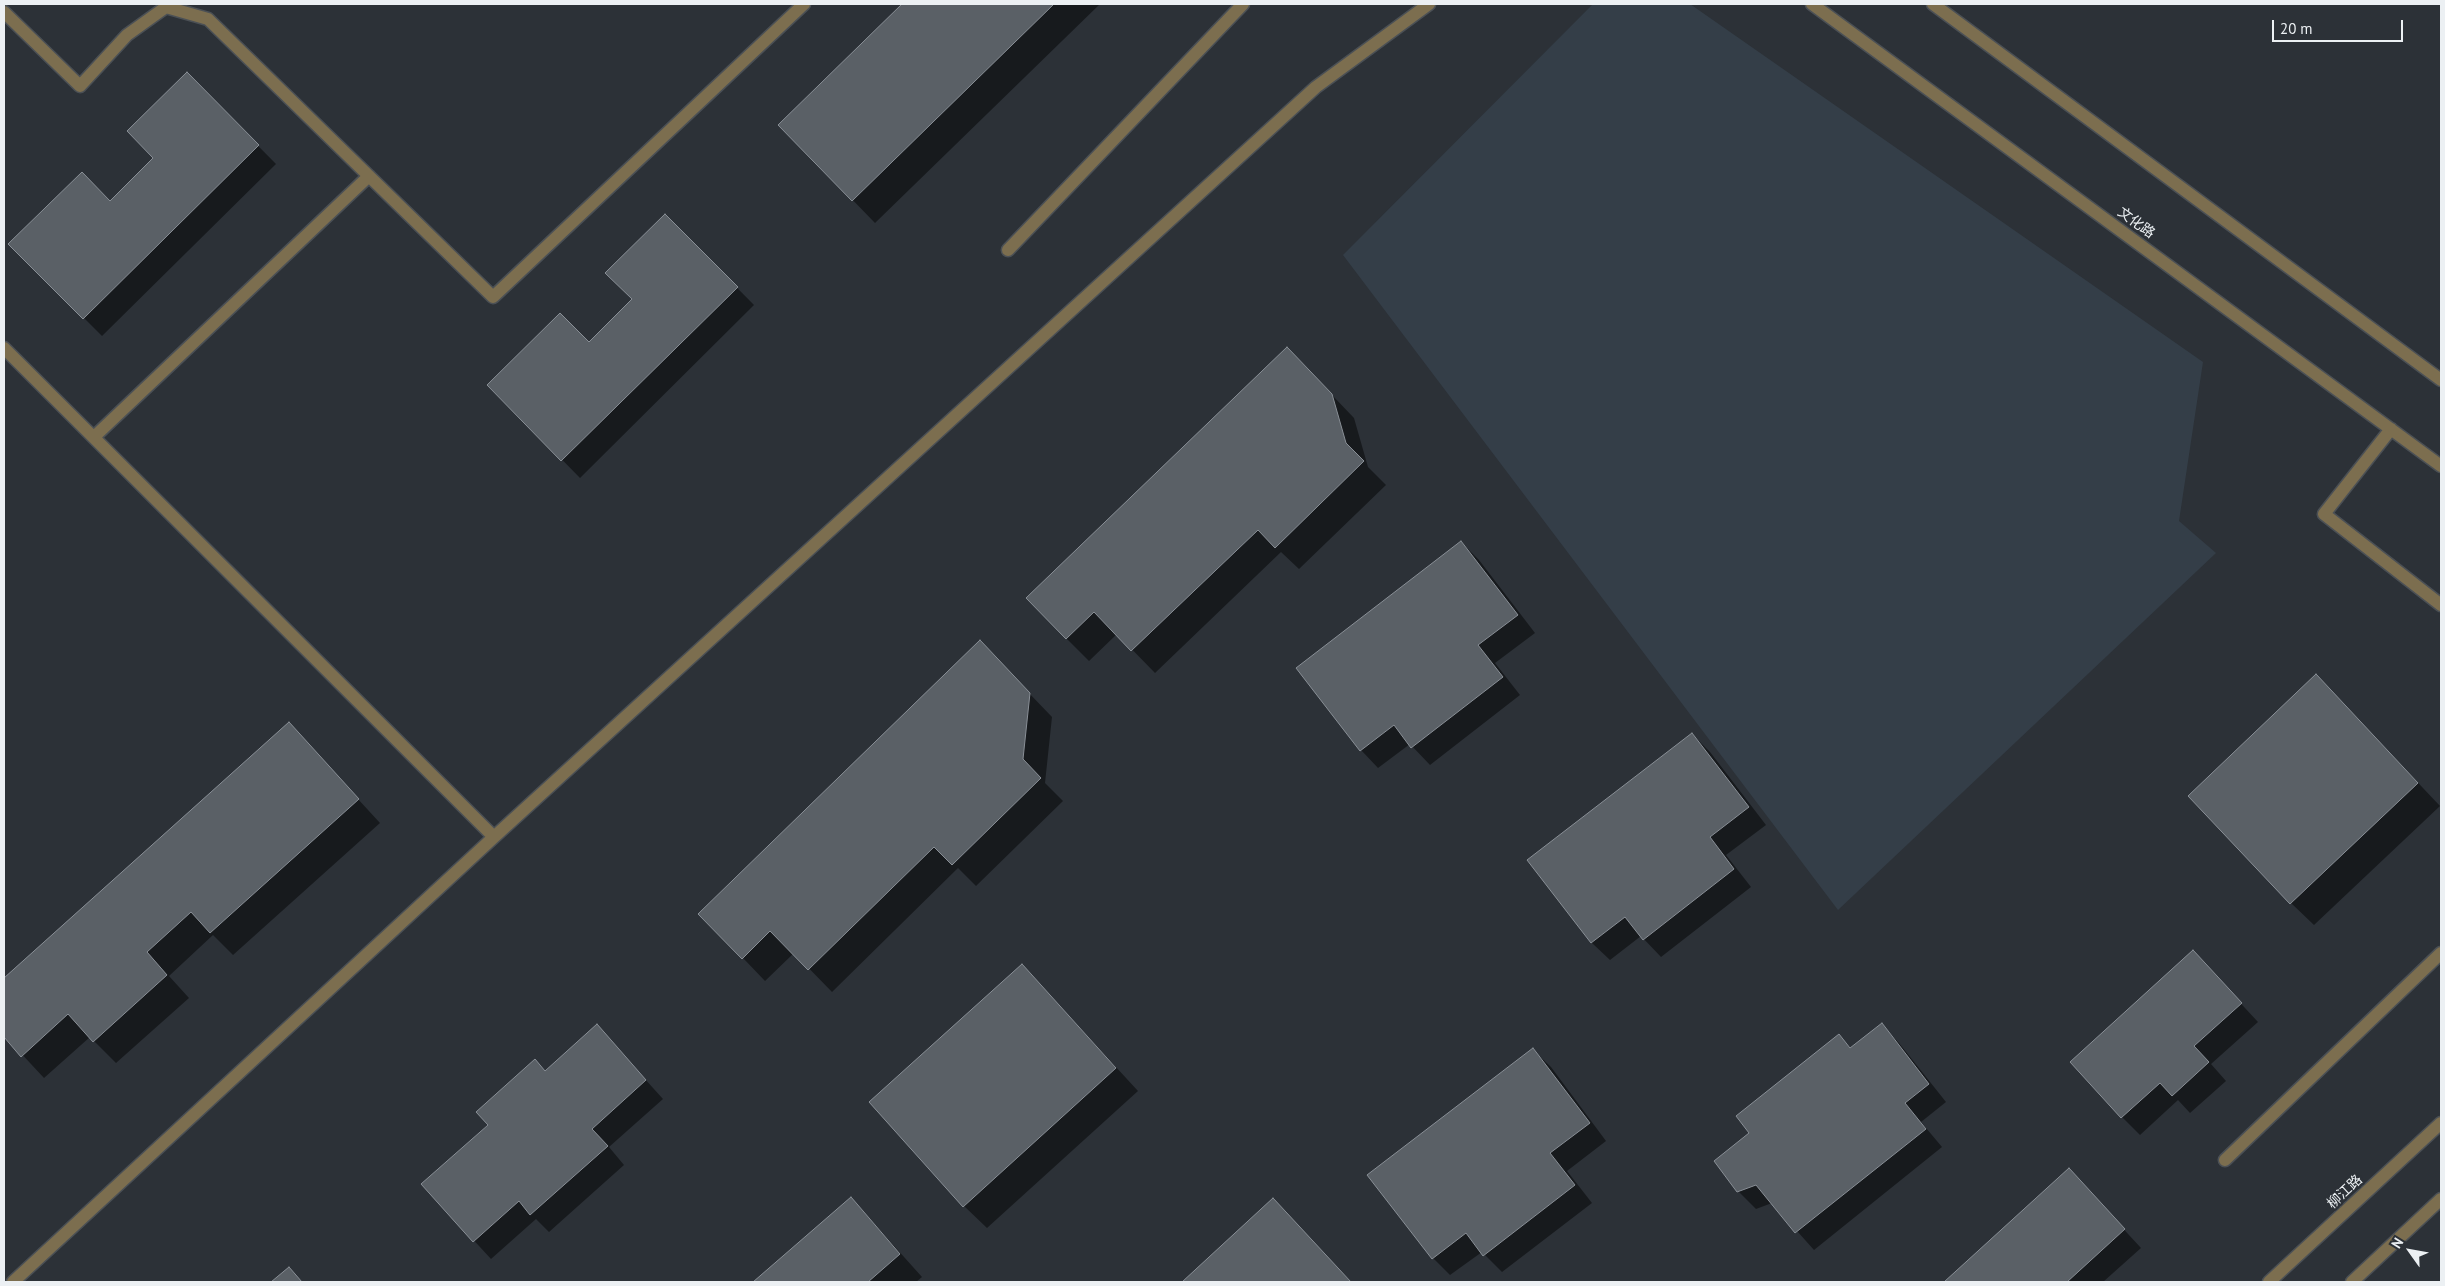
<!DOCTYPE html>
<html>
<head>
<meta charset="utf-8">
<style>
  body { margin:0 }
  #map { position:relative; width:2445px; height:1286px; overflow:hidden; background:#2c3137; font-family:"PT Sans",sans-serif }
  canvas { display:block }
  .frame { position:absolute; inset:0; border:5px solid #ecf0f3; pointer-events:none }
  .north { position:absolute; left:2385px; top:1226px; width:50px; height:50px; -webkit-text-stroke:4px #2c3137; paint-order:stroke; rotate:302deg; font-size:14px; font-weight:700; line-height:20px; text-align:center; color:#ecf0f3 }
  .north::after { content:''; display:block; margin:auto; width:18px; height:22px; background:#ecf0f3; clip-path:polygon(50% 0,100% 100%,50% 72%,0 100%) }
  .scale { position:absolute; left:2272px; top:20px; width:131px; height:22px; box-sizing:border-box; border:2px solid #ecf0f3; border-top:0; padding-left:6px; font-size:15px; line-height:18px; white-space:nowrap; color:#ecf0f3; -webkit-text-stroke:4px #2c3137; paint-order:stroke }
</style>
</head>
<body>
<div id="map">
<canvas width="2445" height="1286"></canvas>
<div class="frame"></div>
<div class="north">N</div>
<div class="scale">20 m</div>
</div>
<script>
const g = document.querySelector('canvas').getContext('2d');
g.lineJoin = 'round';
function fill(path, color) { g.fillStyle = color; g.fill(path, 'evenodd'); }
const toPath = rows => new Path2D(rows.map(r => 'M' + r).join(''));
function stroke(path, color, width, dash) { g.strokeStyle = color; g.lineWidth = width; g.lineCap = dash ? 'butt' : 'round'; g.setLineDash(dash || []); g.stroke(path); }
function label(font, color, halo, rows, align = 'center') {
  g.font = font + ' "PT Sans","Noto Sans SC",sans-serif'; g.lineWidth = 4.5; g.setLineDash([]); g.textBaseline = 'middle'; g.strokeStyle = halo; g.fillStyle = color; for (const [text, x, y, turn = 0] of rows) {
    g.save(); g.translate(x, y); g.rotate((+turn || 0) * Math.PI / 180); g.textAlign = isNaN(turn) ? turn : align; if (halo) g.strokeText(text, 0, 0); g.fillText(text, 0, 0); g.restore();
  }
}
const built = toPath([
  [1593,4,1690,4,2203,362,2179,521,2216,553,1838,910,1343,255]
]);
const shadow = toPath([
  [904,4,1100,4,875,223,780,125],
  [187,74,276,164,102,336,10,244,110,202,155,158],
  [665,215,754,305,580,478,489,385,589,344,634,299],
  [1309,371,1354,418,1368,467,1386,485,1299,569,1281,552,1155,673,1117,634,1089,661,1066,638],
  [1461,542,1479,560,1535,633,1495,663,1520,695,1430,765,1410,744,1378,768,1361,750],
  [1002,665,1052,717,1045,783,1063,801,976,886,958,868,832,992,794,953,765,981,743,958],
  [2338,698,2440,806,2314,925,2291,903],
  [289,724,380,823,233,955,213,935,169,976,189,998,116,1063,90,1037,44,1078,4,1035,4,980],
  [1692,734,1710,752,1766,825,1726,855,1751,887,1661,957,1641,936,1610,960,1592,943,1529,860],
  [2193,952,2258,1022,2211,1064,2226,1081,2190,1113,2178,1100,2140,1135,2122,1117],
  [1022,965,1138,1091,987,1228,964,1206],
  [1882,1025,1899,1043,1946,1102,1921,1122,1942,1147,1814,1250,1772,1203,1756,1209,1738,1191,1751,1133,1839,1036,1852,1049],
  [597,1026,663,1099,609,1147,624,1165,549,1232,536,1219,491,1259,422,1184],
  [1533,1050,1551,1067,1606,1141,1567,1171,1592,1203,1502,1272,1482,1252,1450,1275,1433,1258],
  [2069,1170,2141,1248,2103,1282,1946,1282],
  [851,1198,922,1277,916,1282,755,1282],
  [1273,1200,1351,1282,1183,1282]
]);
const building = toPath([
  [902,4,1054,4,852,201,778,125,902,4],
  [187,72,259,145,83,319,8,244,82,172,110,201,153,158,127,131,187,72],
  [665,214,738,287,561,461,487,385,560,313,589,342,632,299,605,273,665,214],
  [1287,347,1332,394,1346,443,1364,461,1275,548,1258,530,1131,651,1094,612,1066,639,1026,598,1287,347],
  [1461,541,1518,615,1478,645,1503,677,1411,748,1394,725,1360,751,1296,668,1461,541],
  [980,640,1030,693,1023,759,1041,778,952,865,934,847,808,970,770,931,742,959,698,914,980,640],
  [2316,674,2418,783,2290,904,2188,796,2316,674],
  [289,722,359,799,210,933,191,912,147,952,167,975,93,1042,68,1014,21,1057,4,1037,4,978,289,722],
  [1692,733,1749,807,1710,837,1734,869,1643,940,1625,917,1591,943,1527,860,1692,733],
  [2193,950,2242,1003,2194,1046,2209,1062,2172,1096,2160,1083,2121,1118,2070,1062,2193,950],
  [1022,964,1116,1068,963,1207,869,1102,1022,964],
  [1882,1023,1929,1084,1905,1103,1926,1129,1795,1233,1756,1185,1737,1192,1714,1161,1749,1133,1736,1116,1839,1034,1850,1048,1882,1023],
  [597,1024,646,1080,592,1129,608,1146,530,1215,519,1201,473,1242,421,1184,488,1125,476,1112,535,1059,545,1071,597,1024],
  [1533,1048,1590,1123,1550,1153,1575,1185,1483,1256,1466,1233,1432,1259,1367,1175,1533,1048],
  [2069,1168,2125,1229,2067,1282,1944,1282,2069,1168],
  [851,1197,900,1254,868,1282,753,1282,851,1197],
  [1273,1198,1351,1282,1182,1282,1273,1198],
  [289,1267,302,1282,271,1282,289,1267]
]);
const minor = toPath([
  [1812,4,2441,466],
  [1933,4,2441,380],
  [4,12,80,86,127,35,166,7,208,19,493,297,804,4],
  [1008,250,1243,4],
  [4,348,494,837],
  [2391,429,2324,514,2441,605],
  [94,437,369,176],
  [2225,1160,2441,953],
  [13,1282,494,837,1316,87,1429,4],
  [2269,1282,2441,1123],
  [2352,1282,2441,1199]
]);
const streetNames = [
  ["文化路",2136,223,36],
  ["柳江路",2345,1192,-43]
];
fill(built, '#343e48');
fill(shadow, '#0007');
fill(building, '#5a6066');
stroke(building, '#898f96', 1);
stroke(minor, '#4b5055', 15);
stroke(minor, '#7c6e4f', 12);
label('14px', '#ecf0f3', '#2c3137', streetNames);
</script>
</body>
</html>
